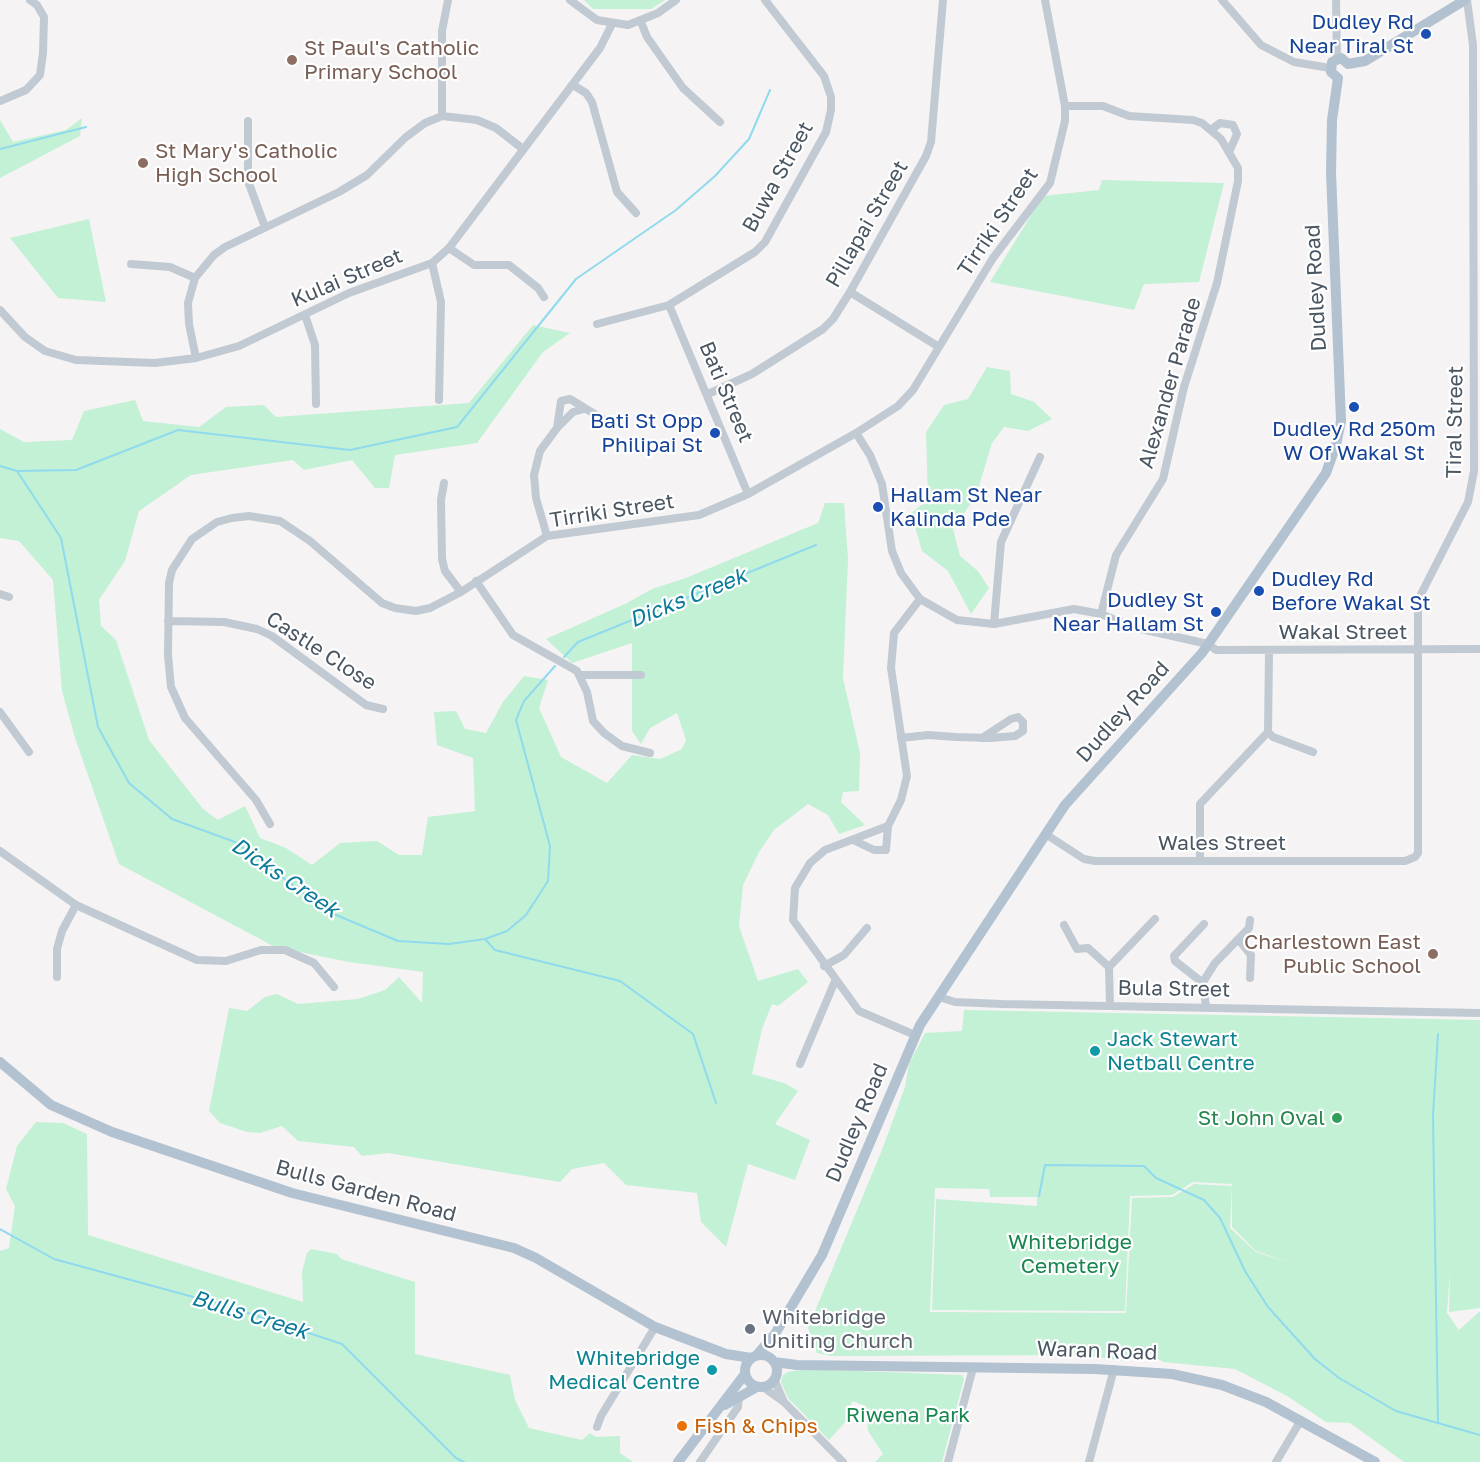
<!DOCTYPE html>
<html>
<head>
<meta charset="utf-8">
<style>
  body { margin:0 }
  canvas { display:block; background:#f5f3f3 }
</style>
</head>
<body>
<canvas width="1480" height="1462"></canvas>
<script>
const g = document.querySelector('canvas').getContext('2d');
g.lineJoin = 'round';
function fill(path, color) { g.fillStyle = color; g.fill(path, 'evenodd'); }
const toPath = rows => new Path2D(rows.map(r => 'M' + r).join(''));
function stroke(path, color, width, dash) { g.strokeStyle = color; g.lineWidth = width; g.lineCap = dash ? 'butt' : 'round'; g.setLineDash(dash || []); g.stroke(path); }
function label(font, color, halo, rows, align = 'center') {
  g.font = font + ' "Golos Text",sans-serif'; g.lineWidth = 4.5; g.setLineDash([]); g.textBaseline = 'middle'; g.strokeStyle = halo; g.fillStyle = color; for (const [text, x, y, turn = 0] of rows) {
    g.save(); g.translate(x, y); g.rotate((+turn || 0) * Math.PI / 180); g.textAlign = isNaN(turn) ? turn : align; if (halo) g.strokeText(text, 0, 0); g.fillText(text, 0, 0); g.restore();
  }
}
const green = toPath([
  [584,0,665,0,651,9,593,9],
  [82,118,80,136,0,178,0,120,13,142,66,130],
  [1102,180,1224,183,1199,282,1144,284,1134,310,990,282,1043,196,1099,190],
  [89,219,106,302,58,298,10,238],
  [533,325,570,333,543,352,477,443,395,455,389,488,375,488,352,460,304,470,293,460,191,475,139,511,125,561,99,600,101,626,116,640,149,740,203,809,218,820,245,806,260,838,286,848,312,865,340,843,377,841,399,855,422,855,428,817,475,811,473,758,437,745,434,712,456,711,465,729,486,733,503,702,524,676,548,680,539,708,561,757,607,783,632,755,660,759,682,749,686,740,677,713,650,728,641,744,632,731,632,643,572,663,546,639,625,604,652,589,686,578,818,523,825,503,844,503,848,559,843,678,860,753,859,791,843,792,841,802,865,825,839,834,828,815,808,804,774,830,759,852,743,885,739,926,758,981,798,969,808,982,778,1006,772,1004,762,1029,752,1074,784,1083,798,1091,775,1124,810,1140,795,1180,748,1164,726,1247,701,1222,697,1193,626,1185,604,1163,572,1169,560,1182,388,1153,362,1156,354,1147,298,1141,282,1126,260,1133,247,1132,220,1123,209,1111,229,1008,247,1011,265,997,277,994,298,1004,358,999,385,990,399,977,422,1003,423,972,349,962,275,947,119,864,75,738,62,691,53,580,19,541,0,538,0,429,24,442,72,440,84,411,135,400,143,421,199,427,226,407,264,405,276,417,469,403],
  [987,367,1010,371,1011,394,1034,402,1052,419,1028,431,1004,427,992,443,976,496,953,529,960,556,978,571,989,588,971,614,948,571,922,551,911,513,928,500,926,432,944,405,968,399],
  [964,1010,1480,1020,1480,1308,1449,1312,1450,1270,1447,1313,1459,1330,1480,1311,1480,1462,1404,1462,1350,1423,1326,1422,1287,1396,1235,1369,1163,1362,1145,1350,1124,1361,1084,1355,831,1356,817,1353,808,1328,882,1150,905,1087,909,1064,925,1033,962,1031],
  [1193,1182,1232,1184,1232,1227,1256,1251,1294,1264,1256,1252,1230,1228,1232,1186,1194,1184,1173,1197,1132,1198,1126,1313,930,1312,935,1188,989,1189,990,1197,1037,1197,1037,1206,936,1199,932,1310,1125,1311,1130,1196,1172,1195],
  [36,1122,63,1123,87,1134,88,1235,303,1302,302,1272,307,1253,311,1249,337,1254,341,1259,415,1282,415,1354,510,1375,515,1400,529,1428,582,1440,590,1433,596,1437,620,1436,620,1453,633,1462,0,1462,0,1251,9,1248,15,1206,6,1189,17,1146],
  [805,1369,962,1375,964,1379,942,1462,875,1462,883,1454,868,1431,866,1406,852,1401,847,1420,829,1440,788,1398,781,1382,783,1375,788,1372]
]);
const stream = toPath([
  [0,149,86,127],
  [0,466,17,471,61,538,98,727,129,783,172,819,235,842,329,912,398,941,449,944,485,939,507,931,526,915,548,881,550,846,516,720,524,701,555,666],
  [17,471,76,470,178,430,350,450,457,427,576,279,676,210,715,176,749,139,770,90],
  [564,657,578,642,816,545],
  [485,939,495,950,620,981,693,1034,716,1103],
  [1039,1196,1045,1165,1144,1166,1156,1178,1204,1200,1220,1218,1245,1271,1268,1307,1315,1359,1339,1378,1396,1411,1480,1435],
  [0,1229,54,1259,230,1307,342,1344,456,1458,464,1462],
  [1438,1423,1433,1115,1438,1034]
]);
const minor = toPath([
  [570,0,597,20,628,25,658,13,676,0],
  [1222,0,1261,45,1294,62,1330,68],
  [1336,0,1337,58],
  [641,22,647,37,683,88,720,122],
  [573,85,586,93,592,102,617,192,636,213],
  [0,101,26,90,40,75,43,53,44,17,37,5,30,0],
  [1065,106,1103,106,1129,116,1193,120,1202,123,1221,139,1238,168,1238,181,1217,283,1184,387,1163,479,1116,555,1101,614],
  [442,116,442,31,448,0],
  [248,121,248,181,265,227],
  [1211,130,1220,123,1233,125,1237,134,1230,150],
  [449,248,474,265,509,265,538,288,544,297],
  [432,263,441,302,439,400],
  [131,264,170,267,195,278],
  [850,292,939,347],
  [669,305,748,494],
  [0,310,25,337,45,351,76,360,155,363,196,358,239,346,349,293,432,263,449,248,600,48,612,24],
  [305,315,315,345,316,404],
  [597,324,669,305,755,252,765,242,826,132,831,110,831,97,824,76,765,0],
  [196,358,189,324,188,303,195,278,214,255,225,247,339,192,367,175,406,137,425,123,442,116,477,120,496,128,523,149],
  [708,394,752,374,823,329,833,319,850,292,926,156,931,142,943,0],
  [557,428,573,412,584,409],
  [856,433,870,455,882,484,892,551,901,573,920,599,957,620,994,624,1074,609,1101,614,1132,627,1208,644,1216,650,1480,649],
  [444,483,441,500,442,559,445,571,461,592],
  [547,536,536,498,534,475,540,451,557,428,561,401,570,399,611,424],
  [476,581,513,635,577,671,587,692,593,721,604,733,622,746,650,753],
  [0,594,9,597],
  [168,621,224,622,257,629,272,636,366,705,383,709],
  [994,624,1001,542,1040,457],
  [580,675,641,675],
  [0,712,29,752],
  [1268,732,1273,737,1313,752],
  [901,738,928,735,956,737,990,738,1015,736,1023,731,1023,722,1018,717,1011,719,982,738],
  [270,824,256,800,185,718,171,687,168,655,169,583,172,570,192,539,217,522,232,518,249,516,280,521,310,541,382,603,395,608,416,611,430,608,461,592,547,536,699,515,748,494,856,433,898,406,913,390,993,258,1050,183,1065,121,1065,106,1045,0],
  [1047,835,1084,859,1095,861,1405,861,1415,857,1418,853,1418,600,1468,502,1474,471,1473,45,1467,0],
  [853,840,874,850,886,850,888,826],
  [0,851,76,905,197,960,226,961,261,950,285,950,314,963,334,987],
  [1200,861,1200,804,1268,732,1269,651],
  [1064,925,1077,949,1088,948,1109,967],
  [1238,939,1251,955,1250,978],
  [824,966,844,955,867,928],
  [57,977,57,949,62,931,76,905],
  [1203,983,1175,961,1174,956,1204,924],
  [939,997,955,1002,1002,1004,1480,1013],
  [1110,1006,1109,967,1155,919],
  [1206,1007,1203,982,1215,963,1249,928,1250,920],
  [915,1035,859,1011,793,920,795,888,810,863,825,850,888,826,901,800,907,776,891,668,894,633,920,599],
  [800,1064,835,981],
  [774,1379,784,1402],
  [763,1387,784,1402,843,1462],
  [597,1427,601,1416,655,1327],
  [700,1462,738,1407,739,1396],
  [948,1462,973,1368],
  [1089,1462,1114,1369],
  [1276,1462,1301,1420]
]);
const major = toPath([
  [1348,64,1365,61,1465,0],
  [1338,78,1331,72,1332,62,1341,58,1348,64],
  [0,1062,51,1105,112,1132,292,1193,514,1248,536,1258,655,1327,726,1354,751,1358],
  '745 1371a16 16 0 1 1 32 0a16 16 0 1 1-32 0Z',
  [756,1356,775,1334,822,1255,920,1025,1065,805,1202,653,1326,473,1336,445,1341,421,1331,172,1332,120,1338,78],
  [774,1362,797,1365,1095,1369,1172,1374,1222,1385,1266,1402,1375,1462],
  [725,1405,757,1387],
  [678,1462,745,1374]
]);
const markers = [
  [1426,34,6,"#1a4fb4"],
  [292,60,6,"#8d6e63"],
  [143,163,6,"#8d6e63"],
  [1354,407,6,"#1a4fb4"],
  [715,433,6,"#1a4fb4"],
  [878,507,6,"#1a4fb4"],
  [1259,591,6,"#1a4fb4"],
  [1216,612,6,"#1a4fb4"],
  [1433,954,6,"#8d6e63"],
  [1095,1051,6,"#0f9aa8"],
  [1337,1118,6,"#2e9e5b"],
  [750,1329,6,"#6b7280"],
  [712,1370,6,"#0f9aa8"],
  [682,1426,6,"#e8710a"]
];
const transitNames = [
  ["Dudley Rd",1414,22],
  ["Near Tiral St",1414,46],
  ["Bati St Opp",703,421],
  ["Philipai St",703,445],
  ["Dudley Rd 250m",1354,429,"center"],
  ["W Of Wakal St",1354,453,"center"],
  ["Hallam St Near",890,495,"left"],
  ["Kalinda Pde",890,519,"left"],
  ["Dudley Rd",1271,579,"left"],
  ["Before Wakal St",1271,603,"left"],
  ["Dudley St",1204,600],
  ["Near Hallam St",1204,624]
];
const educationNames = [
  ["St Paul's Catholic",304,48],
  ["Primary School",304,72],
  ["St Mary's Catholic",155,151],
  ["High School",155,175],
  ["Charlestown East",1421,942,"right"],
  ["Public School",1421,966,"right"]
];
const streetNames = [
  ["Buwa Street",778,177,-61],
  ["Tirriki Street",998,222,-56],
  ["Pillapai Street",867,224,-60],
  ["Kulai Street",347,278,-23],
  ["Dudley Road",1316,288,-93],
  ["Alexander Parade",1170,383,-74],
  ["Bati Street",726,392,67],
  ["Tiral Street",1455,422,-89],
  ["Tirriki Street",612,511,-9],
  ["Wakal Street",1343,632],
  ["Castle Close",321,651,33],
  ["Dudley Road",1123,712,-48],
  ["Wales Street",1222,843],
  ["Bula Street",1174,989,1],
  ["Dudley Road",857,1123,-67],
  ["Bulls Garden Road",366,1191,15],
  ["Waran Road",1097,1351,2]
];
const cultureNames = [
  ["Jack Stewart",1107,1039],
  ["Netball Centre",1107,1063],
  ["Whitebridge",700,1358,"right"],
  ["Medical Centre",700,1382,"right"]
];
const leisureNames = [
  ["St John Oval",1325,1118]
];
const parkNames = [
  ["Whitebridge",1070,1242],
  ["Cemetery",1070,1266],
  ["Riwena Park",908,1415]
];
const worshipNames = [
  ["Whitebridge",762,1317],
  ["Uniting Church",762,1341]
];
const foodNames = [
  ["Fish & Chips",694,1426]
];
const waterNames = [
  ["Dicks Creek",688,598,-22],
  ["Dicks Creek",285,878,34],
  ["Bulls Creek",250,1315,17]
];
fill(green, '#c3f1d5');
stroke(stream, '#90daee', 2);
stroke(minor, '#c1cad2', 8);
stroke(major, '#b3c2d1', 10);
for (const [x, y, r, color] of markers) { const dot = new Path2D(); dot.arc(x, y, r, 0, 2 * Math.PI); g.fillStyle = color; g.fill(dot); stroke(dot, '#fff', 2); }
label('21px', '#164399', '#fff', transitNames, 'right');
label('21px', '#785e54', '#fff', educationNames, 'left');
label('21px', '#4a5661', '#fff', streetNames);
label('21px', '#0d838f', '#fff', cultureNames, 'left');
label('21px', '#27864d', '#fff', leisureNames, 'right');
label('21px', '#17864f', '#fff', parkNames);
label('21px', '#5b616d', '#fff', worshipNames, 'left');
label('21px', '#c56008', '#fff', foodNames, 'left');
label('italic 22px', '#0c7c9b', '#fff', waterNames);
</script>
</body>
</html>
